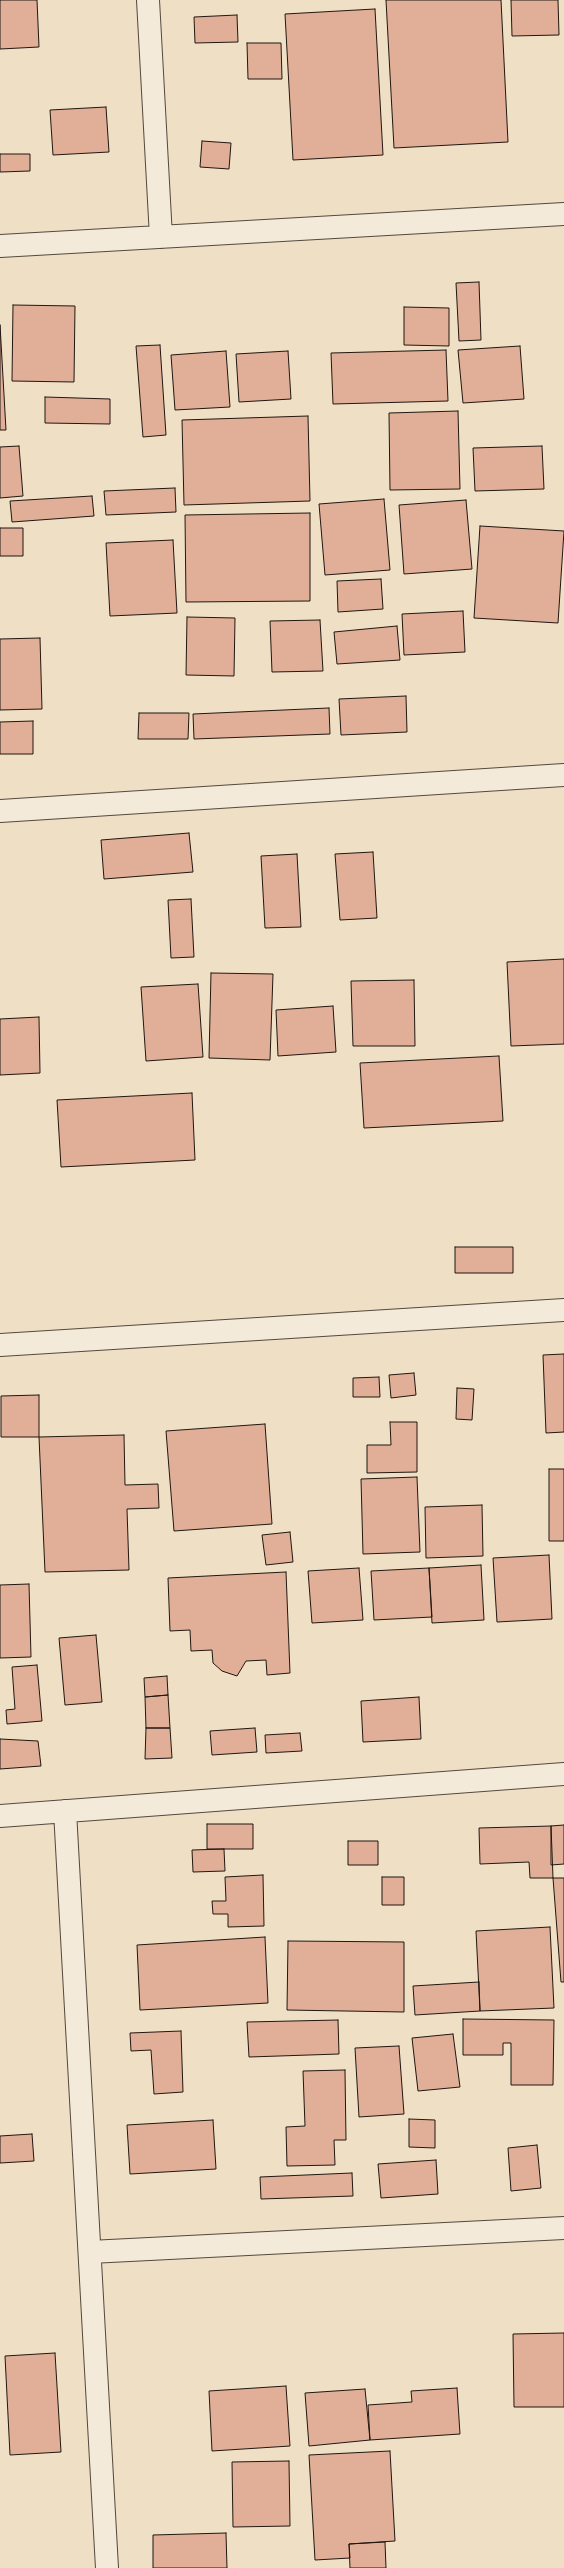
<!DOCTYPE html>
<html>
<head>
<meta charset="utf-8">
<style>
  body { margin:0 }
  canvas { display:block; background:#eedfc5 }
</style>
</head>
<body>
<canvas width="564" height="2568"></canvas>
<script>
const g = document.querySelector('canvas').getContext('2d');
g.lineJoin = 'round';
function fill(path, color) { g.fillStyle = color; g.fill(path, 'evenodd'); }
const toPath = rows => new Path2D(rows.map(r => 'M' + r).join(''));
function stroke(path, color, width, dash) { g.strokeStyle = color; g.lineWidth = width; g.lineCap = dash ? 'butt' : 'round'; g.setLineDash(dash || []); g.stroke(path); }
const building = toPath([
  [0,0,37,0,39,47,0,49,0,0],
  [386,0,501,0,508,142,394,148,386,0],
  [511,0,558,0,559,35,512,36,511,0],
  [375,9,383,155,293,160,285,14,375,9],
  [237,15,238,42,195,43,194,17,237,15],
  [247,43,281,43,282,79,248,79,247,43],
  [106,107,109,152,53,155,50,110,106,107],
  [202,141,231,143,229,169,200,167,202,141],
  [0,154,30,154,30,171,0,172,0,154],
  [479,282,481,340,459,341,456,283,479,282],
  [13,305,75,306,74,382,12,381,13,305],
  [404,307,449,308,449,346,404,345,404,307],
  [0,325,6,430,0,430,0,325],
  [160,345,166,435,143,437,136,346,160,345],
  [520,346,524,399,463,403,458,350,520,346],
  [446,350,448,401,333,404,331,353,446,350],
  [226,351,230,407,175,410,171,355,226,351],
  [288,351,291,399,239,402,236,354,288,351],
  [45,397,110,399,110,424,45,423,45,397],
  [458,411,460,489,390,490,389,413,458,411],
  [308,416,310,501,184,505,182,420,308,416],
  [19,446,23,496,0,498,0,447,19,446],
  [542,446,544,489,475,491,473,448,542,446],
  [175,488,176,512,106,515,104,491,175,488],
  [92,496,94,516,12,522,10,501,92,496],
  [384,499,390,570,325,575,319,504,384,499],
  [466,500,472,569,404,574,399,505,466,500],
  [310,513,310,601,186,602,185,515,310,513],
  [480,526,564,531,558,623,474,618,480,526],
  [0,528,23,528,23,556,0,556,0,528],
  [173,540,177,613,110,616,106,543,173,540],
  [381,579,383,609,338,612,337,581,381,579],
  [463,611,465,652,404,655,402,614,463,611],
  [187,617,235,618,234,676,186,675,187,617],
  [320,620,323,671,272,672,270,621,320,620],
  [397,626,400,660,337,664,334,632,397,626],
  [40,638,42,709,0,710,0,639,40,638],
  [406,696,407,732,341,735,339,699,406,696],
  [329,708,330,734,194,739,193,714,329,708],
  [139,713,189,713,188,739,138,739,139,713],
  [33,721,33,754,0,754,0,722,33,721],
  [189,833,193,872,104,879,101,840,189,833],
  [373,852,377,918,340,920,335,854,373,852],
  [297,854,301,927,265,928,261,856,297,854],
  [191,899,194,957,171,958,168,900,191,899],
  [564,959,564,1044,511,1046,507,962,564,959],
  [211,973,273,974,270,1060,209,1058,211,973],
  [414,980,415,1046,353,1046,351,981,414,980],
  [198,984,203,1057,146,1061,141,987,198,984],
  [333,1006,336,1052,278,1056,276,1010,333,1006],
  [39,1017,40,1073,0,1075,0,1019,39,1017],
  [499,1056,503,1121,364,1128,360,1063,499,1056],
  [192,1093,195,1160,61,1167,57,1100,192,1093],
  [455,1247,513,1247,513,1273,455,1273,455,1247],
  [564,1354,564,1432,546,1433,543,1355,564,1354],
  [414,1373,416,1395,391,1398,389,1375,414,1373],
  [379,1377,380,1397,353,1397,353,1378,379,1377],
  [457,1388,474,1389,472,1420,456,1419,457,1388],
  [39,1395,39,1437,1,1437,1,1396,39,1395],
  [390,1422,417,1422,417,1472,367,1473,367,1445,391,1445,390,1422],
  [265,1424,272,1524,174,1531,166,1431,265,1424],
  [124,1435,125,1485,158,1484,159,1508,127,1509,129,1570,45,1572,39,1437,124,1435],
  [549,1469,564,1469,564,1541,549,1541,549,1469],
  [417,1477,420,1552,363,1554,361,1479,417,1477],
  [482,1505,483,1556,426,1558,425,1507,482,1505],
  [290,1532,293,1562,266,1565,262,1535,290,1532],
  [549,1555,552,1619,497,1622,493,1558,549,1555],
  [481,1565,484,1620,432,1623,429,1568,481,1565],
  [359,1568,363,1620,312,1623,308,1571,359,1568],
  [429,1568,432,1617,374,1620,371,1571,429,1568],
  [286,1572,290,1673,267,1675,266,1660,246,1661,237,1676,222,1671,213,1663,212,1650,191,1651,190,1630,170,1631,168,1578,286,1572],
  [29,1584,31,1657,0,1658,0,1585,29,1584],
  [96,1635,102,1702,65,1705,59,1638,96,1635],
  [37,1665,42,1721,7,1724,6,1710,15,1709,12,1667,37,1665],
  [167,1676,168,1695,145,1697,144,1678,167,1676],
  [168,1695,170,1728,146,1728,145,1697,168,1695],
  [419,1697,421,1739,363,1742,361,1701,419,1697],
  [146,1728,170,1728,172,1758,145,1759,146,1728],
  [255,1728,257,1752,212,1755,210,1731,255,1728],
  [300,1733,302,1751,266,1753,265,1735,300,1733],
  [0,1739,38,1741,41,1766,0,1769,0,1739],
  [207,1824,253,1824,253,1849,207,1849,207,1824],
  [564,1825,564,1864,551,1865,551,1826,564,1825],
  [551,1826,553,1878,530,1878,529,1862,480,1864,479,1828,551,1826],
  [348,1841,378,1841,378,1865,348,1865,348,1841],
  [224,1849,225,1871,193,1872,192,1850,224,1849],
  [263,1875,264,1926,228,1927,228,1914,213,1914,212,1901,226,1901,225,1877,263,1875],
  [382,1877,404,1877,404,1905,382,1905,382,1877],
  [553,1878,564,1878,564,1982,561,1982,553,1878],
  [550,1927,554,2008,480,2011,476,1931,550,1927],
  [265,1937,268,2003,140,2010,137,1945,265,1937],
  [288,1941,404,1942,404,2012,287,2010,288,1941],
  [479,1982,480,2011,415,2015,413,1986,479,1982],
  [463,2019,554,2020,553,2085,511,2085,511,2043,503,2043,503,2055,463,2055,463,2019],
  [338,2020,339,2054,249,2057,247,2022,338,2020],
  [181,2031,183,2092,154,2094,151,2050,131,2051,130,2033,181,2031],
  [453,2034,460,2087,418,2091,412,2038,453,2034],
  [399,2046,404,2114,359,2117,355,2048,399,2046],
  [345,2070,346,2140,334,2140,335,2165,287,2166,286,2127,305,2126,303,2071,345,2070],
  [409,2119,435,2120,435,2148,409,2147,409,2119],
  [213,2120,216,2169,130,2174,127,2125,213,2120],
  [32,2134,34,2161,0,2163,0,2136,32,2134],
  [537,2145,541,2188,511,2191,508,2148,537,2145],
  [436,2160,438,2194,381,2198,378,2164,436,2160],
  [352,2173,353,2196,261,2199,260,2177,352,2173],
  [564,2333,564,2407,514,2407,513,2334,564,2333],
  [55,2353,61,2452,10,2455,5,2356,55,2353],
  [286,2386,290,2446,212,2451,209,2391,286,2386],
  [457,2388,460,2434,370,2440,368,2405,412,2402,411,2391,457,2388],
  [365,2389,370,2440,309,2446,305,2393,365,2389],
  [390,2451,395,2541,349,2544,350,2558,315,2560,309,2455,390,2451],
  [289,2461,290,2526,233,2527,232,2462,289,2461],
  [226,2533,227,2568,153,2568,153,2535,226,2533],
  [385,2542,386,2568,350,2568,349,2544,385,2542]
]);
const minor = toPath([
  [148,0,161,237],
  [0,246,564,214],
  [0,811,564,775],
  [0,1345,564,1310],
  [65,1811,107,2568],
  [0,1816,564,1774],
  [90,2252,564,2228]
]);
fill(building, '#e1ae98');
stroke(building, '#211710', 1);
stroke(minor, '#54493d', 24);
stroke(minor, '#f4ead9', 22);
</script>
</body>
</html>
